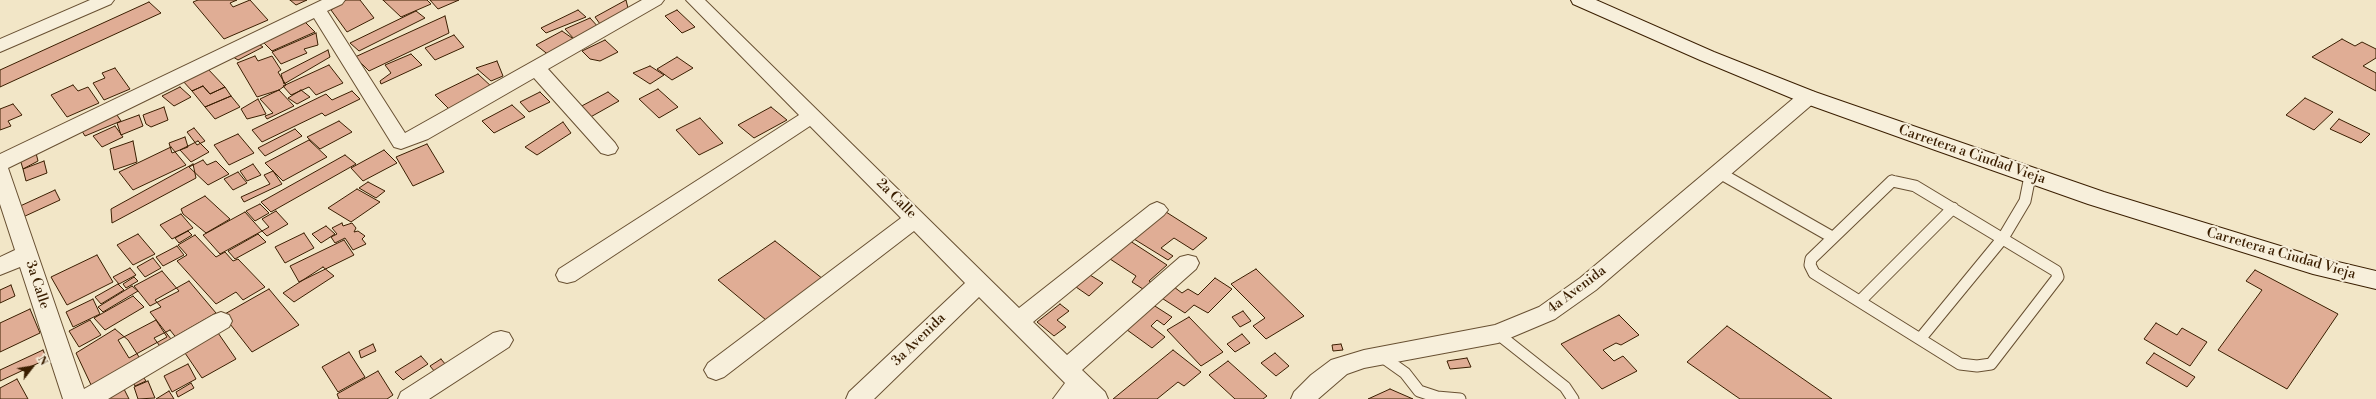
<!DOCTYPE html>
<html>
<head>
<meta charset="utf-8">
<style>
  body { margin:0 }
  #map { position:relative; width:2376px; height:399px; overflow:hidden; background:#f2e6c7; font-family:"Libre Bodoni",serif }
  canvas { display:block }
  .north { position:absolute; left:12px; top:347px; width:40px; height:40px; -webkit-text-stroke:3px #f7efdb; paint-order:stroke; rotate:59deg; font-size:11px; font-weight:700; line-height:16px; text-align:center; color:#3a1e01 }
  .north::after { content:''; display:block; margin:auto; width:14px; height:18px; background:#3a1e01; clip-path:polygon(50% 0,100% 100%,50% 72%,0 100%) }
</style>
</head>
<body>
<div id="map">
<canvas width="2376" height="399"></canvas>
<div class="north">N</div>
</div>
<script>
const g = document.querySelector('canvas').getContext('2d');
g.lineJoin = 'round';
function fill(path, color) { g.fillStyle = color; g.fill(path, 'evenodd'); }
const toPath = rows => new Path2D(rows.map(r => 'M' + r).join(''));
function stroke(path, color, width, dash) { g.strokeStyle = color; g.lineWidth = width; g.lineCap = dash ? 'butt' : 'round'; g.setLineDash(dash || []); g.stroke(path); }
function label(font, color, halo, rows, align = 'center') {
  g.font = font + ' "Libre Bodoni",serif'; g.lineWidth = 4; g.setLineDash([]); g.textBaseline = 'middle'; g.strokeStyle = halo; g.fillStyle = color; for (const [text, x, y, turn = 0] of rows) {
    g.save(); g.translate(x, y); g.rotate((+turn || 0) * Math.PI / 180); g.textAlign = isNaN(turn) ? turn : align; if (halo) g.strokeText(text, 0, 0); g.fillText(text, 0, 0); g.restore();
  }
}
const building = toPath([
  [198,0,237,0,230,3,233,7,250,0,268,20,224,39,193,2,198,0],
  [290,0,307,0,296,5,290,0],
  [346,0,360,0,374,18,347,32,331,10,346,0],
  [383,0,427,0,431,4,401,17,383,0],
  [430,0,459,0,438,9,430,0],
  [626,0,628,8,600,24,595,17,626,0],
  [149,2,161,13,0,87,0,70,149,2],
  [578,10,586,17,546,33,541,28,578,10],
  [677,10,695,27,682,33,665,16,677,10],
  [416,11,425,18,359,51,350,43,416,11],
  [445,16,449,33,369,71,355,57,445,16],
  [590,18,600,29,575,40,565,29,590,18],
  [303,20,315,32,272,51,260,39,303,20],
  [562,31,575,40,550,56,536,45,562,31],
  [316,33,318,45,304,49,307,53,281,64,272,52,316,33],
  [454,35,464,47,435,60,425,48,454,35],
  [2342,39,2355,46,2362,42,2376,49,2376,58,2363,66,2376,73,2376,91,2312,57,2342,39],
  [605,40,618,52,600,61,590,59,582,51,605,40],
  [256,42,263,47,238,60,230,55,256,42],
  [328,50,330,57,284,84,281,74,328,50],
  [411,54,422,65,381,84,380,81,391,73,385,65,411,54],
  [255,56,258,61,272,56,281,70,278,72,286,85,279,90,257,97,237,63,255,56],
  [677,57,693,68,672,80,657,69,677,57],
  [497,61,503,76,491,81,476,68,497,61],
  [329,65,343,83,316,95,309,87,291,95,283,86,329,65],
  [650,66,664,75,650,84,633,73,650,66],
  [115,68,130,89,104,100,93,83,105,78,102,73,115,68],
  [207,68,225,87,210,94,203,86,192,91,182,80,207,68],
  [478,74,493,88,450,110,435,95,478,74],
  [73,85,78,91,88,87,99,103,67,117,51,95,73,85],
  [203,86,210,94,225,87,231,96,205,107,192,91,203,86],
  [180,87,191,97,174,106,162,96,180,87],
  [658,89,678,107,659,118,639,99,658,89],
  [279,90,294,106,267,119,265,116,273,113,260,99,279,90],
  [301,90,310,97,297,104,288,98,301,90],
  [352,91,360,99,325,116,322,113,262,142,252,130,326,94,332,100,352,91],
  [540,92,550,102,529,112,520,102,540,92],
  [608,92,619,101,587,119,576,109,608,92],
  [231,96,240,107,215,119,205,107,231,96],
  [2305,98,2333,112,2314,130,2286,115,2305,98],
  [258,99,266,114,247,119,241,109,258,99],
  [13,104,22,115,8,121,11,126,0,130,0,109,13,104],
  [512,105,525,117,494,133,482,121,512,105],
  [164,107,168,120,151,127,146,124,143,115,164,107],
  [771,107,787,120,754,138,738,125,771,107],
  [115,112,121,121,85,136,80,128,115,112],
  [139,115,143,126,121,135,117,123,139,115],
  [700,118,723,143,699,155,676,130,700,118],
  [2339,119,2370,134,2361,143,2330,129,2339,119],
  [339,121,352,132,320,149,307,137,339,121],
  [563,122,571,133,537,155,525,147,563,122],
  [115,126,123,137,102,147,93,136,115,126],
  [194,128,205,141,197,145,187,132,194,128],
  [295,129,302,136,265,156,258,148,295,129],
  [238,134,254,153,229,165,214,145,238,134],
  [185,137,188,147,172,153,169,143,185,137],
  [309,140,327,157,283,181,265,163,309,140],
  [133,141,137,162,114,170,110,149,133,141],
  [198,141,209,152,191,162,180,150,198,141],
  [427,144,444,172,413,186,396,157,427,144],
  [171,147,186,165,133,190,119,172,171,147],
  [384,150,397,163,363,181,351,168,384,150],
  [36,153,38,161,23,169,20,159,36,153],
  [345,155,356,164,271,212,261,202,345,155],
  [203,160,207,165,216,161,229,174,208,185,189,167,203,160],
  [44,161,47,173,26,181,23,169,44,161],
  [193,164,196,178,112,223,111,209,193,164],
  [253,164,261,175,247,181,240,171,253,164],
  [273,171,282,184,244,202,241,197,270,184,264,175,273,171],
  [238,172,247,183,233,190,224,179,238,172],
  [368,182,385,191,376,198,359,188,368,182],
  [357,189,380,202,351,222,328,208,357,189],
  [55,190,60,200,23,217,18,207,55,190],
  [205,196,230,219,206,233,183,214,181,209,205,196],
  [260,204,269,213,255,221,246,211,260,204],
  [276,211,288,224,267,236,262,231,269,227,262,219,276,211],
  [245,212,262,231,220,254,203,235,245,212],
  [1166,212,1207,238,1193,250,1174,238,1161,248,1173,256,1168,260,1134,239,1166,212],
  [181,214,193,228,172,239,160,225,181,214],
  [342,223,343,226,352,223,356,228,354,232,358,231,365,236,362,239,366,244,353,250,345,238,335,243,331,237,337,234,332,228,342,223],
  [326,226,335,234,321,243,312,234,326,226],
  [188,231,192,235,179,243,175,238,188,231],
  [304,233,314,248,285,263,275,247,304,233],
  [138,234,155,254,133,265,117,245,138,234],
  [258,234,266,242,235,259,228,251,258,234],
  [195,235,216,257,225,252,233,261,238,259,265,287,243,300,236,292,216,304,177,261,187,255,178,245,195,235],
  [1127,239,1167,265,1149,281,1154,284,1146,291,1132,282,1136,276,1107,257,1127,239],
  [344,240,354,255,299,282,290,266,344,240],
  [775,241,823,279,766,320,718,280,775,241],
  [177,246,184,255,163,266,156,257,177,246],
  [97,255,113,282,67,305,51,277,97,255],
  [153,258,161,268,145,277,137,267,153,258],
  [323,267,334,276,294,302,283,293,323,267],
  [130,268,136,275,119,284,113,277,130,268],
  [1256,269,1304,316,1266,339,1253,326,1265,318,1231,284,1256,269],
  [2255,270,2338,314,2287,389,2218,350,2262,290,2246,281,2255,270],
  [162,271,179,291,150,306,134,286,162,271],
  [1090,275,1103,283,1089,296,1076,287,1090,275],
  [134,277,138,281,126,288,123,284,134,277],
  [1215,278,1232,289,1208,313,1194,305,1185,313,1157,295,1170,284,1182,293,1188,289,1198,295,1215,278],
  [189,281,216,313,171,339,150,312,161,307,155,300,189,281],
  [118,284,124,290,101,304,95,297,118,284],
  [11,285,15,296,0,303,0,290,11,285],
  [132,286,138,291,103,312,98,307,132,286],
  [269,289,299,325,252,352,223,315,269,289],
  [133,296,144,307,105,330,94,318,133,296],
  [93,299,100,314,73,327,66,312,93,299],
  [1147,301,1172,317,1164,325,1157,320,1151,326,1165,337,1152,348,1123,327,1147,301],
  [1060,304,1069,311,1057,320,1066,327,1054,336,1037,322,1060,304],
  [30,309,40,333,0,352,0,323,30,309],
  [1243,311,1251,321,1240,327,1232,317,1243,311],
  [1619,315,1639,335,1621,345,1616,343,1603,350,1614,361,1623,356,1637,371,1602,389,1561,344,1619,315],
  [1189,317,1223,352,1201,366,1167,330,1189,317],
  [90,320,101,335,79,347,69,331,90,320],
  [156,320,167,337,129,358,118,340,156,320],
  [2156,323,2177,335,2182,328,2207,342,2190,366,2144,339,2156,323],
  [1727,326,1832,399,1740,399,1687,362,1727,326],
  [115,329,128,340,141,360,93,389,76,353,115,329],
  [170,330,178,340,162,349,154,338,170,330],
  [216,330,236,359,202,378,185,353,188,352,185,347,216,330],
  [1242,334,1250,343,1235,352,1227,344,1242,334],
  [373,344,376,351,361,358,359,351,373,344],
  [1341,344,1343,350,1333,351,1332,345,1341,344],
  [43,350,47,359,0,381,0,370,43,350],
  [1173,350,1201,372,1184,386,1178,382,1157,399,1113,399,1173,350],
  [349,352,365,377,338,392,322,367,349,352],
  [1275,353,1289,366,1276,376,1261,363,1275,353],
  [2154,353,2195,377,2187,387,2146,363,2154,353],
  [421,356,428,364,403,380,395,372,421,356],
  [1467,358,1471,367,1450,369,1447,361,1467,358],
  [441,359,446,365,435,372,430,366,441,359],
  [1228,361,1267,396,1263,399,1235,399,1209,375,1228,361],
  [188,364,196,379,172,392,164,376,188,364],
  [378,371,393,395,387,399,339,399,337,394,378,371],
  [142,375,146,381,135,386,132,380,142,375],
  [17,379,28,399,0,399,0,388,17,379],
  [148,381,155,398,138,399,134,387,148,381],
  [191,383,194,388,178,397,176,392,191,383],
  [123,387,129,399,100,399,123,387],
  [1390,389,1413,399,1368,399,1390,389],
  [169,391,174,399,156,399,169,391]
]);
const service = toPath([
  [1718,172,1832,237],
  [1892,181,1915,186,2056,271,2058,277,1991,364,1977,366,1960,364,1814,273,1810,265,1811,259,1892,181],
  [1860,301,1953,208],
  [1498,334,1565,387,1573,399],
  [1920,339,2003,238,2025,201,2030,176],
  [1381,356,1405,373,1419,391,1437,397,1460,399]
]);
const minor = toPath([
  [90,0,114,0,111,4,0,52,0,39,90,0],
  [322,0,345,0,342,4,327,11,405,133,642,0,664,0,661,4,548,69,615,143,618,148,615,153,608,155,601,153,534,78,428,139,401,149,394,147,314,18,8,168,84,389,213,315,221,312,229,315,232,321,229,327,108,399,63,399,20,267,0,275,0,257,15,250,0,204,0,154,322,0],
  [686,0,705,0,1019,308,1150,205,1157,202,1164,205,1168,210,1164,215,1033,322,1067,355,1180,257,1188,255,1196,257,1199,263,1196,269,1082,370,1105,392,1108,399,1053,399,1065,383,979,297,874,399,846,399,849,392,965,283,914,231,724,377,716,380,708,377,704,370,708,363,901,218,810,126,575,281,567,283,559,281,556,275,559,269,799,115,686,0],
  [1808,91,1815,92,1818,97,1815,102,1596,290,1555,319,1498,343,1364,368,1347,374,1318,399,1291,399,1294,392,1311,375,1331,360,1364,350,1495,325,1539,307,1580,278,1801,92,1808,91],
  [501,331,509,333,513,340,509,347,429,399,398,399,401,392,493,333,501,331]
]);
const secondary = toPath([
  [1571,0,1596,0,1714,52,1815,92,2104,192,2313,256,2376,271,2376,289,2313,274,2088,204,1935,150,1801,102,1700,60,1573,4,1571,0]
]);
const streetNames = [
  ["Carretera a Ciudad Vieja",1972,155,19],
  ["2a Calle",896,199,45],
  ["Carretera a Ciudad Vieja",2281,254,16],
  ["3a Calle",37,285,72],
  ["4a Avenida",1577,290,-37],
  ["3a Avenida",919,340,-44]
];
fill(building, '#e0ad95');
stroke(building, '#3a1e01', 1);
stroke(service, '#685032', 13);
stroke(minor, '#685032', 2);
stroke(secondary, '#3a1e01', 2);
stroke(service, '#f7efdb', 11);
fill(minor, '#f7efdb');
fill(secondary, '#f7efdb');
label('14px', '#3a1e01', '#f7efdb', streetNames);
</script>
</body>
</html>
